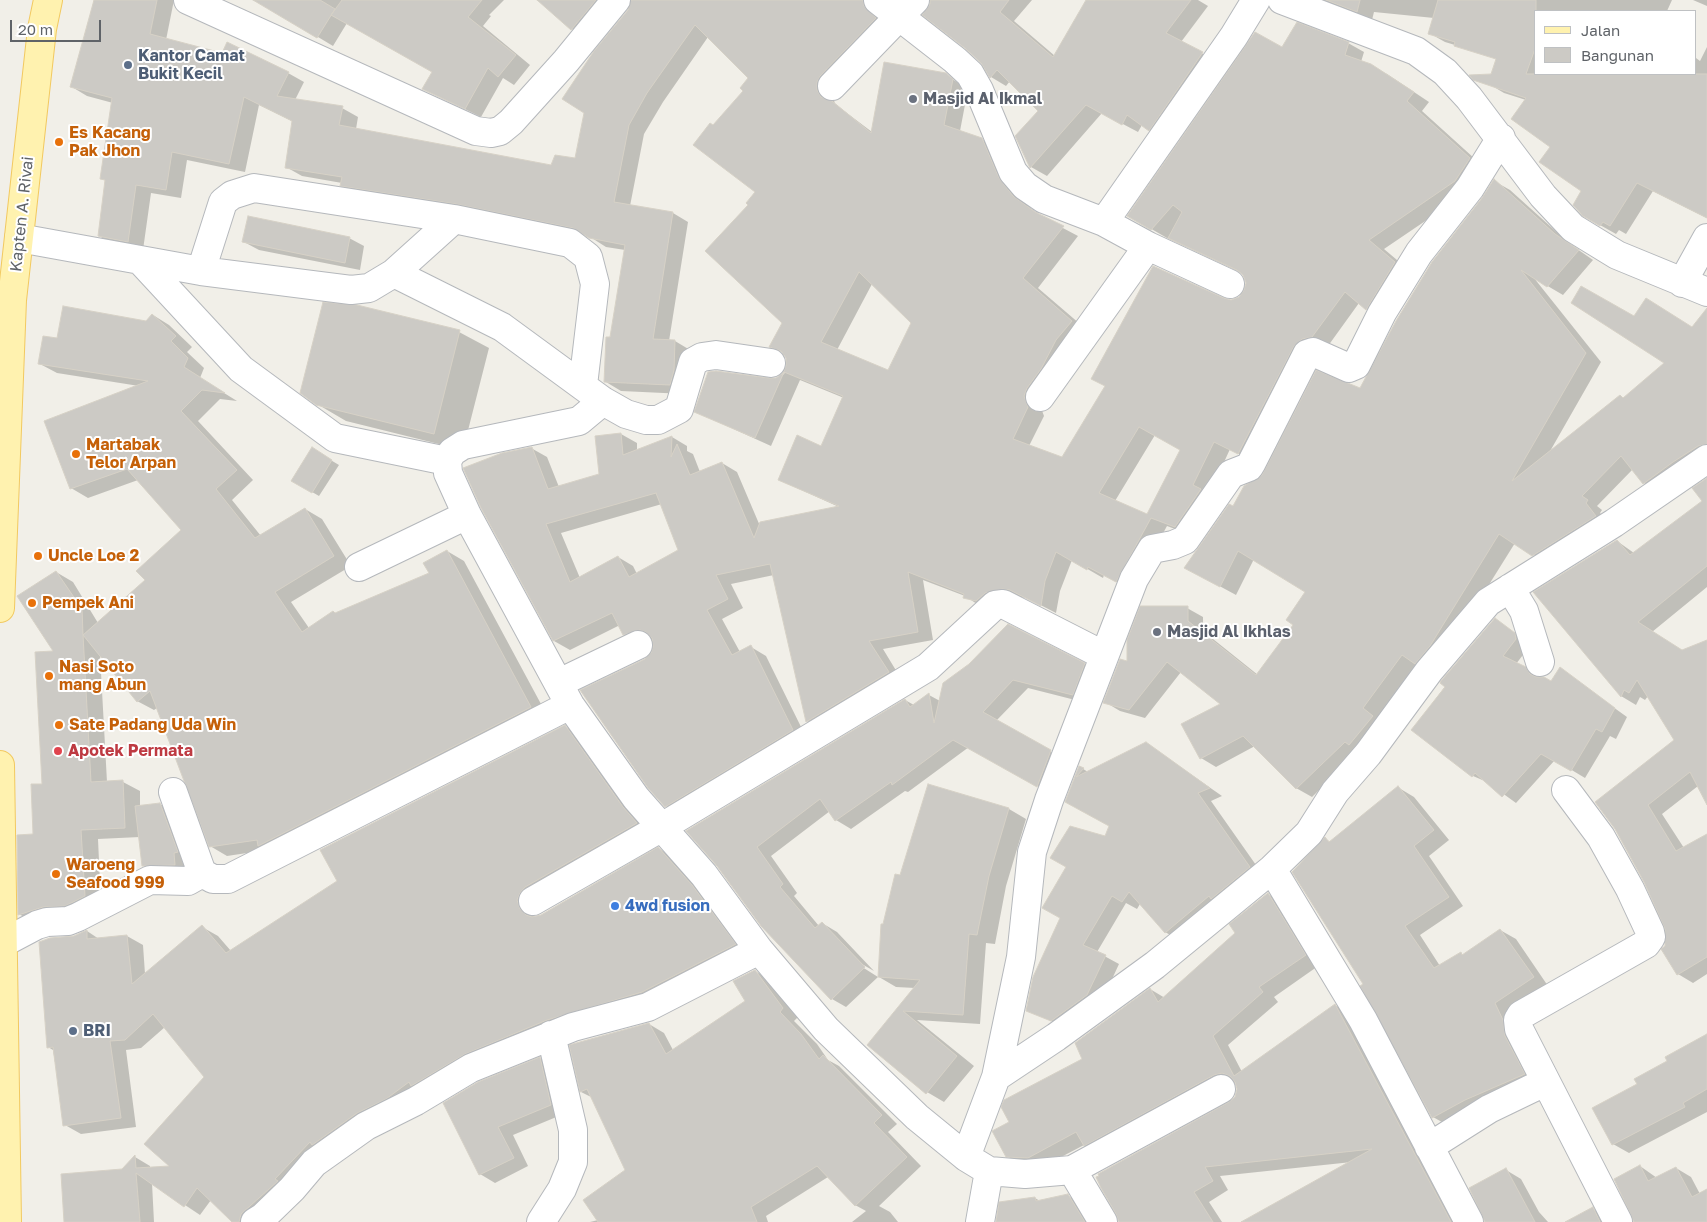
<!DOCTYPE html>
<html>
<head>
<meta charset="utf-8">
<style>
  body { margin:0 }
  #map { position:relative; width:1707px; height:1222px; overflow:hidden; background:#f1efe8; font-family:"Golos Text",sans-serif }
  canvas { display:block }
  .legend { position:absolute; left:1534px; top:10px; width:162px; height:65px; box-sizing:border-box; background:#fff; border:1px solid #bfc1c3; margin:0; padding:6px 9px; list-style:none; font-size:15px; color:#5f6368 }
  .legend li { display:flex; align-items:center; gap:10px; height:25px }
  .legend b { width:25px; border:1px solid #bfc1c3 }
  .scale { position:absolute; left:10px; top:20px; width:91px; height:22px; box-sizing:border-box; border:2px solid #5f6368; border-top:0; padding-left:6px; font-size:15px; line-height:18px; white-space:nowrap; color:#5f6368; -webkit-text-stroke:4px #fff; paint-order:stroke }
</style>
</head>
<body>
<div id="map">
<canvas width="1707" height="1222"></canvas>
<ul class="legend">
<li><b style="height:6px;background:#fff2af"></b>Jalan</li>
<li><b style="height:14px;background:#cccac5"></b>Bangunan</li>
</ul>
<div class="scale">20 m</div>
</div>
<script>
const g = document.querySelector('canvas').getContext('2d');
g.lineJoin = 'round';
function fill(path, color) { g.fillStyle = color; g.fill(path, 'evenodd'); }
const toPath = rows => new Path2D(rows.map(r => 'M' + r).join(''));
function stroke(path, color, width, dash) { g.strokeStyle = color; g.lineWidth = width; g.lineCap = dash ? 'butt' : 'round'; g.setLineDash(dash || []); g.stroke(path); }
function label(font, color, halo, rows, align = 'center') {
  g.font = font + ' "Golos Text",sans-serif'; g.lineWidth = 4; g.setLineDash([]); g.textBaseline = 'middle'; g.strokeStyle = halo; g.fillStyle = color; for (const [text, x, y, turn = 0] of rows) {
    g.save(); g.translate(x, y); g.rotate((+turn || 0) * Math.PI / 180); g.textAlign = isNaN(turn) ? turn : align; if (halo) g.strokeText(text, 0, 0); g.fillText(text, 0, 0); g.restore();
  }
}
const shadow = toPath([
  [94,0,174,0,166,40,288,73,304,82,295,100,342,108,358,117,356,129,552,167,576,159,634,0,881,0,891,28,832,92,835,104,872,132,946,75,968,89,960,131,981,139,997,148,1014,188,1029,207,1044,218,1078,236,1038,288,1087,330,1040,405,1044,416,1029,446,1063,458,1224,300,1231,301,1239,298,1246,291,1247,283,1242,273,1167,238,1129,216,1282,49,1348,43,1364,52,1361,62,1387,74,1429,102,1422,111,1485,168,1471,190,1384,249,1410,271,1382,318,1359,303,1328,346,1254,462,1230,449,1191,535,1167,526,1132,590,1104,575,1103,578,1072,560,1060,591,1056,613,1027,598,1018,597,980,606,965,596,923,580,933,640,883,649,903,682,823,730,807,721,774,575,731,584,743,608,722,619,740,652,751,647,766,656,807,739,681,815,666,806,646,660,652,654,655,647,653,639,640,643,624,634,620,625,570,650,554,641,482,508,531,448,547,457,559,487,600,475,621,434,637,443,637,451,672,437,687,446,687,451,693,454,700,472,722,463,737,472,760,526,839,507,779,480,822,447,844,398,800,380,771,446,696,412,769,380,777,379,784,374,788,366,785,354,771,346,783,323,750,205,756,192,714,127,745,91,750,78,708,37,663,102,644,134,630,206,673,213,688,222,669,341,675,341,690,350,685,394,621,391,606,382,625,250,606,247,587,235,473,212,357,194,342,185,342,183,302,176,286,167,294,122,259,105,245,172,187,160,181,198,151,193,143,250,115,245,99,236,106,181,101,178,113,103,87,96,72,87],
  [872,284,913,323,888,371,837,350],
  [1155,435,1181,450,1148,516,1115,501],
  [662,504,679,551,637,574,633,566,618,557,580,578,561,533],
  [265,0,504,0,489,15,491,16,483,26,530,65,514,85,503,78,481,117,424,89,434,71,347,23,333,46,263,4],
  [544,0,619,0,587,38,572,29,542,3],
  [931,0,1032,0,1014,21,1055,56,1088,0,1198,0,1208,6,1181,42,1218,62,1165,139,1142,125,1138,132,1102,113,1047,176,1031,167,1017,137,1040,111,1010,81,1006,86,991,77,982,62,931,4],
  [1321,0,1672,0,1667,11,1536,11,1536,74,1696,74,1696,58,1700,61,1707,47,1707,218,1653,191,1626,234,1619,230,1616,234,1600,225,1583,190,1552,147,1526,100,1504,93,1489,84,1498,58,1445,42,1429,33,1434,18,1374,12,1372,20],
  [1693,0,1707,0,1707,6],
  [1494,181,1510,190,1570,244,1593,260,1563,295,1534,278,1601,362,1549,453,1620,396,1624,398,1666,363,1635,318,1693,328,1707,310,1707,459,1659,492,1644,483,1633,469,1597,506,1602,510,1600,513,1611,525,1549,564,1515,543,1445,655,1360,750,1312,797,1296,788,1255,746,1216,767,1201,758,1222,704,1181,672,1145,718,1120,711,1105,702,1128,662,1187,608,1203,617,1203,631,1258,675,1295,625,1307,591,1254,559,1236,595,1201,576,1233,508,1263,476,1361,389],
  [349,238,364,246,360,270,259,250,244,242],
  [153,315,169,325,192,347,187,352,204,368,200,378,237,401,220,399,198,421,253,480,232,500,261,536,305,509,322,519,351,566,291,602,309,628,336,614,430,574,447,551,464,561,548,717,267,850,227,856,210,846,157,708,154,710,137,701,100,654,107,782,123,782,140,791,140,806,160,804,175,813,190,873,159,874,144,866,140,837,98,839,101,905,36,924,19,914,44,785,55,652,56,572,73,582,98,623,146,580,182,530,138,480,88,498,71,488,139,386,57,373,40,364,58,340,146,322],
  [459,332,489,348,463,450,346,421,317,404],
  [312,449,339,465,319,496,293,481],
  [1707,479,1707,587,1652,632,1683,651,1707,641,1707,802,1698,786,1662,814,1684,848,1707,836,1707,974,1693,983,1678,974,1666,947,1667,929,1645,882,1616,829,1676,741,1648,696,1645,700,1640,697,1636,705,1621,696,1617,541,1634,553,1704,501],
  [1495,620,1528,642,1529,647,1516,664,1552,682,1560,669,1627,717,1616,739,1610,736,1585,778,1555,760,1516,803,1487,782,1473,776,1413,729],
  [1084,664,1099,673,1087,703,1028,688,996,721,1065,760,1052,794,969,747,908,792,905,791,851,829,836,820,830,811,771,856,797,893,794,896,819,926,822,923,837,932,874,971,860,963,859,965,878,977,846,1007,832,999,718,865,905,700,914,705,929,695,940,701,944,683],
  [565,726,581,736,652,832,533,910,535,917,541,916,658,848,674,858,750,954,428,1094,259,1222,234,1222,211,1200,200,1215,152,1183,154,1222,65,1222,135,1157,150,1166,150,1168,172,1167,206,1077,165,1027,141,1048,126,1050,136,1127,81,1134,65,1125,53,1050,48,1047,74,937,87,931,99,939,127,936,143,945,145,974,202,927,218,936,231,951,339,882],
  [1146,743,1222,796,1211,801,1263,875,1179,940,1165,932,1140,904,1137,909,1126,903,1097,952,1119,964,1101,1003,1066,1028,1027,1010,1110,826,1066,802,1080,767,1088,772],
  [1399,788,1414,797,1449,840,1429,856,1463,906,1420,935,1440,966,1461,954,1464,955,1500,930,1516,939,1548,986,1509,1012,1539,1083,1449,1126,1433,1117,1364,984,1325,839,1331,842],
  [1009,809,1026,819,1006,886,995,944,986,943,980,1024,917,1020,974,1066,944,1102,927,1092,868,1045,915,988,896,987,879,977,901,877],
  [1268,894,1284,903,1321,964,1274,997,1278,1002,1228,1045,1242,1072,1335,1005,1351,1014,1461,1222,1249,1222,1352,1162,1220,1176,1228,1190,1209,1202,1222,1222,1120,1222,1235,1098,1238,1090,1236,1082,1100,1154,1084,1145,1044,1166,1023,1165,1007,1156,1010,1123,1084,1060,1150,989,1165,998,1237,934],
  [755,971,770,980,798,1017,794,1021,817,1044,828,1060,839,1066,897,1124,888,1132,921,1166,879,1206,890,1212,898,1222,852,1222,866,1211,855,1205,828,1177,766,1216,768,1222,590,1222,598,1220,626,1171,593,1098,581,1092,571,1046,649,1024,664,1033,673,1050,746,1002],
  [1707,1035,1707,1112,1629,1153,1613,1144,1638,1084],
  [540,1058,555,1067,566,1113,513,1135,528,1166,495,1183,480,1174,444,1104],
  [1640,1166,1657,1178,1676,1168,1691,1177,1700,1194,1707,1191,1707,1222,1635,1222],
  [1506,1170,1521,1179,1539,1212,1548,1222,1486,1222],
  [1068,1196,1084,1205,1094,1222,996,1222,1000,1203,1035,1198,1040,1201],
  [1593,1209,1609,1218,1611,1222,1567,1222]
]);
const building = toPath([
  [94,0,157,0,150,34,222,53,227,42,289,72,277,96,343,106,339,125,551,165,555,155,575,158,584,113,562,99,594,51,628,10,631,0,863,0,864,6,876,18,820,76,817,82,817,90,821,97,832,101,871,133,884,62,946,73,953,79,944,125,982,138,999,178,1013,196,1035,212,1064,226,1023,278,1072,321,1056,340,1041,369,1027,388,1024,396,1028,407,1013,439,1062,457,1105,386,1091,379,1153,266,1224,298,1231,300,1239,297,1244,290,1246,283,1243,275,1237,270,1168,238,1182,212,1173,205,1151,230,1127,216,1255,32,1282,47,1297,22,1349,42,1345,55,1371,64,1414,92,1407,101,1470,158,1455,181,1369,240,1395,262,1366,310,1345,292,1312,337,1302,339,1294,346,1238,454,1214,442,1193,485,1201,489,1175,527,1151,518,1116,582,1088,567,1087,570,1056,552,1045,581,1041,606,1010,590,1002,589,985,593,976,601,963,598,964,594,908,572,918,632,869,641,889,672,806,722,770,564,716,575,728,599,707,610,732,655,751,645,793,730,665,807,648,788,580,690,645,659,651,653,653,647,652,638,646,632,640,630,623,635,612,613,553,641,481,508,463,468,502,453,532,447,548,489,599,474,595,436,621,433,623,455,672,436,671,457,677,444,690,475,722,462,754,538,760,522,839,506,778,480,797,435,821,446,843,396,784,372,755,438,694,412,708,372,716,371,769,378,776,378,783,373,786,366,786,358,781,351,769,347,782,323,705,251,748,205,746,203,755,192,693,145,710,123,713,125,743,91,740,88,748,78,695,25,647,93,629,125,614,202,673,212,653,339,675,340,674,370,670,385,604,382,606,337,610,337,625,245,589,238,573,228,456,204,340,186,342,177,285,168,292,121,244,97,229,164,172,152,166,190,136,185,128,242,98,236,105,180,100,179,112,98,70,87,94,0],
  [859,272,911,323,888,370,821,342,859,272],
  [1139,427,1180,450,1147,514,1099,493,1139,427],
  [656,493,678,550,629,577,618,556,570,582,546,524,656,493],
  [253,0,320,0,335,9,317,38,253,0],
  [342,0,482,0,468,17,516,55,498,77,488,68,465,109,422,89,432,72,331,15,342,0],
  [537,0,596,0,571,30,537,0],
  [930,0,1009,0,1000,12,1053,57,1086,0,1191,0,1166,33,1203,52,1149,131,1127,115,1122,125,1086,105,1030,168,1015,136,1038,111,997,70,990,78,981,63,966,49,922,15,930,4,930,0],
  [1326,0,1360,0,1357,12,1326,0],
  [1438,0,1536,0,1536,46,1526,74,1707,74,1707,218,1637,183,1610,226,1603,222,1600,226,1583,216,1573,205,1581,191,1539,162,1550,147,1511,119,1526,98,1473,80,1469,75,1491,74,1496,59,1454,46,1455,42,1428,34,1438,0],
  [1494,179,1555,234,1579,250,1547,287,1521,270,1586,353,1512,481,1620,395,1623,398,1664,363,1571,303,1581,286,1634,316,1646,298,1692,327,1707,308,1707,444,1698,446,1673,462,1643,484,1621,456,1582,496,1588,500,1586,503,1596,516,1532,556,1499,534,1430,646,1415,664,1402,655,1363,708,1373,716,1349,745,1345,742,1296,789,1243,736,1200,759,1181,724,1220,704,1167,662,1129,710,1103,703,1120,659,1127,661,1127,640,1140,606,1188,606,1188,621,1256,675,1293,625,1286,620,1305,592,1238,551,1220,587,1184,568,1229,504,1233,506,1244,486,1262,475,1316,370,1360,388,1396,321,1432,262,1482,198,1494,179],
  [248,216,350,237,345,263,242,242,248,216],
  [323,302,357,305,460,330,434,434,316,405,300,393,323,302],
  [63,306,146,321,152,314,176,336,171,341,188,358,184,367,225,393,202,390,181,411,237,470,216,489,255,538,305,508,334,556,275,592,302,632,333,611,335,613,429,573,423,563,447,550,531,707,258,846,257,840,209,847,150,691,137,702,83,635,91,782,123,780,125,828,81,830,85,896,65,906,43,907,18,915,17,835,33,834,31,784,42,784,35,652,53,651,17,596,56,571,82,609,83,635,145,580,136,571,181,530,127,469,70,489,44,421,148,381,38,364,43,336,57,338,63,306],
  [312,447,332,460,312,493,291,481,312,447],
  [1707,478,1707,566,1638,622,1682,650,1707,640,1707,805,1690,772,1648,805,1676,851,1707,834,1707,957,1677,975,1661,949,1665,946,1665,929,1644,882,1615,829,1595,802,1674,740,1637,680,1629,693,1624,690,1621,697,1533,592,1617,540,1630,555,1702,501,1692,488,1707,478],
  [1495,618,1515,633,1516,639,1503,656,1526,667,1530,674,1536,677,1544,677,1551,681,1560,667,1615,708,1602,732,1596,729,1571,771,1541,754,1502,797,1475,773,1472,777,1411,730,1445,687,1440,683,1441,681,1495,618],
  [1008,624,1085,663,1073,695,1013,680,983,712,1051,750,1037,787,953,740,892,785,891,782,835,821,820,799,757,847,783,884,780,887,815,928,822,922,865,967,831,1000,761,926,717,866,686,831,905,699,910,707,929,693,934,723,943,683,969,664,1008,624],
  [565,725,623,807,637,823,525,887,520,893,517,900,520,909,526,915,532,917,541,915,658,847,692,885,736,944,642,992,547,1020,465,1054,411,1086,409,1082,386,1099,357,1113,312,1145,310,1142,275,1179,278,1181,241,1214,239,1222,232,1222,197,1188,184,1207,136,1173,140,1222,64,1222,61,1174,122,1169,135,1155,136,1168,169,1166,144,1144,204,1077,153,1014,125,1040,110,1041,121,1118,63,1126,53,1047,47,1048,39,942,50,938,74,936,87,930,87,939,127,935,132,984,202,925,226,953,337,881,320,850,565,725],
  [1146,742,1210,788,1198,793,1250,867,1211,899,1209,896,1165,933,1129,892,1122,902,1112,896,1083,945,1106,955,1087,995,1051,1021,1026,1011,1033,977,1060,918,1042,908,1066,867,1050,858,1070,826,1105,836,1109,826,1065,802,1079,766,1084,768,1076,777,1146,742],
  [928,784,1009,808,989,876,977,935,969,934,963,1015,903,1011,957,1056,926,1094,867,1045,920,980,878,977,881,924,883,924,895,874,900,875,928,784],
  [1398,786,1434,830,1414,846,1449,897,1405,926,1434,968,1461,952,1462,955,1500,929,1534,977,1495,1003,1503,1020,1505,1036,1525,1074,1465,1100,1432,1118,1360,986,1363,984,1292,872,1325,837,1329,842,1398,786],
  [160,803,178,852,174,853,175,865,142,866,135,806,160,803],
  [1268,893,1306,955,1259,987,1263,992,1213,1036,1234,1076,1335,1004,1451,1222,1241,1222,1372,1149,1205,1167,1213,1181,1194,1192,1213,1222,1119,1222,1116,1214,1101,1188,1096,1177,1099,1176,1098,1174,1229,1102,1235,1097,1237,1089,1235,1082,1230,1076,1222,1073,1214,1075,1084,1146,1076,1132,1028,1158,1006,1157,992,1131,1009,1122,1001,1107,1004,1100,1082,1059,1075,1043,1150,988,1158,1002,1235,933,1229,924,1268,893],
  [755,970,783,1008,780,1012,801,1034,819,1059,823,1055,882,1115,874,1123,907,1157,855,1206,817,1166,751,1207,757,1222,598,1222,583,1200,625,1170,587,1089,580,1092,569,1045,649,1023,666,1054,745,1001,733,981,755,970],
  [1707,1034,1707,1089,1683,1103,1685,1107,1612,1145,1592,1108,1637,1084,1634,1079,1667,1061,1665,1057,1707,1034],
  [540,1057,551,1105,498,1127,514,1158,479,1175,443,1103,478,1082,540,1057],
  [1640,1165,1648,1181,1676,1167,1692,1197,1707,1189,1707,1222,1634,1222,1614,1179,1640,1165],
  [1506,1168,1535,1222,1485,1222,1469,1188,1506,1168],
  [1068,1194,1085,1222,996,1222,999,1202,1035,1197,1036,1201,1068,1194],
  [1593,1207,1600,1222,1565,1222,1593,1207]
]);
const minor = toPath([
  [188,0,476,131,491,133,500,131,511,122,566,61,616,0],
  [878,0,955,60,970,74,979,90,1013,172,1025,186,1044,199,1104,222,1148,246,1230,284],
  [1282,0,1416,51,1445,72,1469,98,1543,196,1573,228,1617,255,1707,292],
  [832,86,915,0],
  [1104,222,1234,36,1256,0],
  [19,238,201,271,223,202,232,195,254,188,454,219,570,243,588,257,595,284,583,385],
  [140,260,241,369,335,438,447,461],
  [201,271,351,290,369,288,394,273,454,219],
  [394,273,502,327,603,401,626,414,646,420,658,420,679,409,693,362,702,357,716,355,771,363],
  [1682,283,1707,238],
  [1040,397,1148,246],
  [603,401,579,421,463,445,452,452,447,461,448,473,467,515,570,705,636,798,704,875,759,950,826,1029,917,1117,966,1157,989,1171,980,1222],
  [359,567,467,515],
  [1510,588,1524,611,1540,662],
  [559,683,638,645],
  [1566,790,1601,837,1630,889,1650,932,1651,937,1646,944,1521,1015,1518,1020,1519,1029,1618,1222],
  [173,792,202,873,213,879,228,879,570,705],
  [1272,869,1363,1020,1469,1222],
  [533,901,662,827,928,667,995,605,1003,604,1103,655],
  [3,943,37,925,47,922,68,921,78,917,150,880,188,881,202,873],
  [996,1077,1056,1037,1155,965,1272,869,1309,833,1335,792,1368,754,1429,671,1488,602,1614,523,1707,459],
  [1429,1147,1489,1109,1545,1082],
  [966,1157,996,1077,1021,957,1032,852,1049,800,1134,579,1152,549,1173,545,1185,540,1231,474,1249,467,1252,462,1307,354,1313,352,1349,368,1356,365,1382,313,1419,253,1470,188,1501,138],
  [989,1171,1025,1174,1072,1170],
  [255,1222,263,1217,292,1189,314,1163,366,1126,416,1101,471,1068,573,1027,648,1007,759,950],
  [541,1222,562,1189,573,1162,573,1130,551,1035],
  [1103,1222,1072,1170,1221,1089]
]);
const major = toPath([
  [0,608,12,300,42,29,48,0],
  [0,765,7,1222]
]);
const markers = [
  [128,65,5,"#5c6f8a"],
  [913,99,5,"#6b7280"],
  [59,142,5,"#e8710a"],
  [76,454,5,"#e8710a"],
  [38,556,5,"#e8710a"],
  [32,603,5,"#e8710a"],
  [1157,632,5,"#6b7280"],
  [49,676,5,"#e8710a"],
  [59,725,5,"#e8710a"],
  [58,751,5,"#e0444e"],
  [56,874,5,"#e8710a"],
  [615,906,5,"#3f7fe0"],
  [73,1031,5,"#5c6f8a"]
];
const serviceNames = [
  ["Kantor Camat",138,56],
  ["Bukit Kecil",138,74],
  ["BRI",83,1031]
];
const worshipNames = [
  ["Masjid Al Ikmal",923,99],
  ["Masjid Al Ikhlas",1167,632]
];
const foodNames = [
  ["Es Kacang",69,133],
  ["Pak Jhon",69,151],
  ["Martabak",86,445],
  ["Telor Arpan",86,463],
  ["Uncle Loe 2",48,556],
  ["Pempek Ani",42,603],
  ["Nasi Soto",59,667],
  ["mang Abun",59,685],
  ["Sate Padang Uda Win",69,725],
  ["Waroeng",66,865],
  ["Seafood 999",66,883]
];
const streetNames = [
  ["Kapten A. Rivai",22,214,-84]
];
const healthNames = [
  ["Apotek Permata",68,751]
];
const shopNames = [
  ["4wd fusion",625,906]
];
fill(shadow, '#0003');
fill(building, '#cccac5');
stroke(building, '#d6d1c6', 1);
stroke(minor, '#b5b8bc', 30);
stroke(major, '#f2c960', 30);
stroke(minor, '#fff', 28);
stroke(major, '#fff2af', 28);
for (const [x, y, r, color] of markers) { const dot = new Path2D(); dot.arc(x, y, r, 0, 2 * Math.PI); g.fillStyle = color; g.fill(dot); stroke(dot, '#fff', 2); }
label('bold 16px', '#4e5e75', '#fff', serviceNames, 'left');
label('bold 16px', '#5b616d', '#fff', worshipNames, 'left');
label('bold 16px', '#c56008', '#fff', foodNames, 'left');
label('16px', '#5f6368', '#fff', streetNames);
label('bold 16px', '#be3a42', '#fff', healthNames, 'left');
label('bold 16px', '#366cbe', '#fff', shopNames, 'left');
</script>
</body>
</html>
